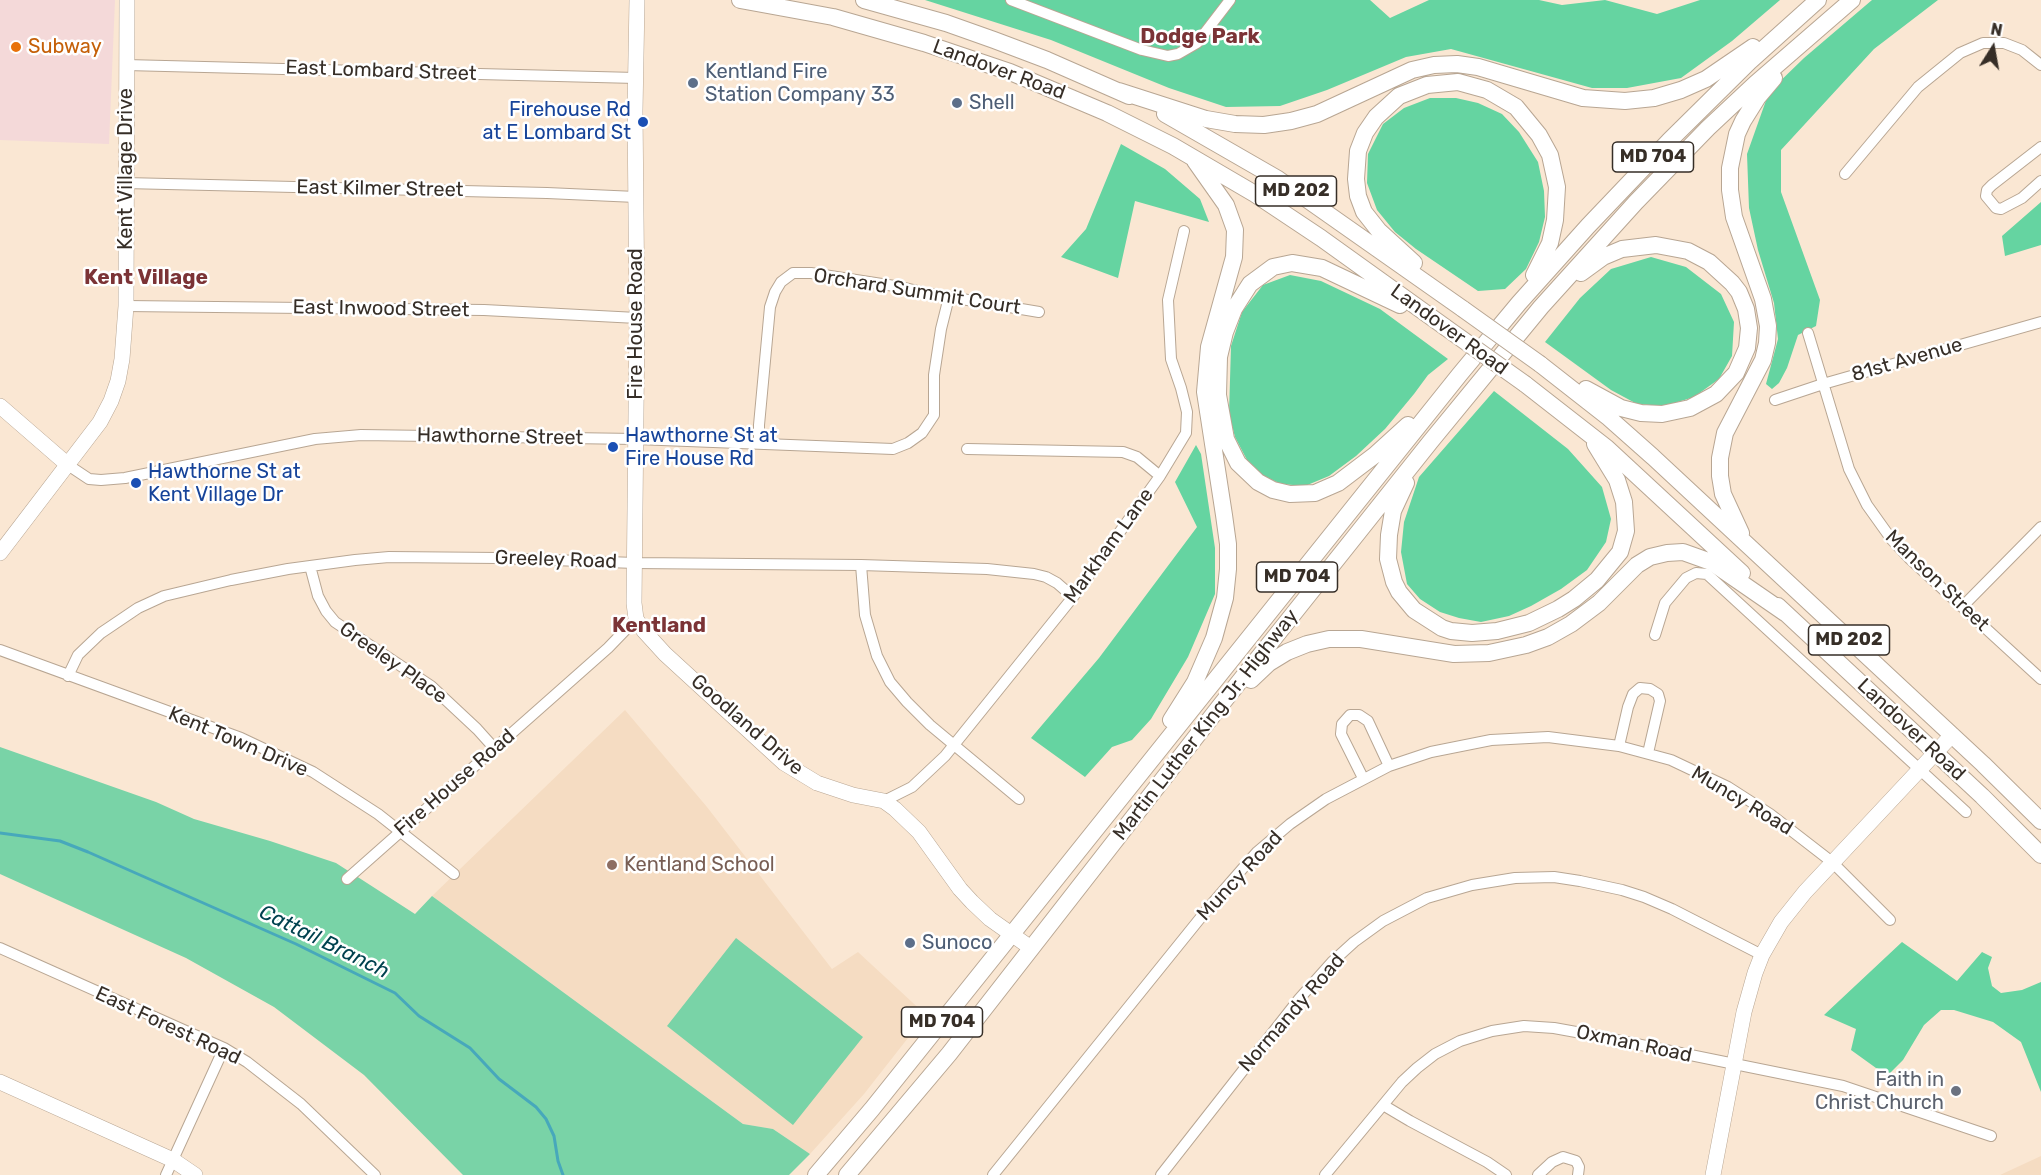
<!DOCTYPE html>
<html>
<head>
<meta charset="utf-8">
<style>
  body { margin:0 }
  #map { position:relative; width:2041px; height:1175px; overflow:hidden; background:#fae7d3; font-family:Rubik,sans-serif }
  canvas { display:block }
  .north { position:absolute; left:1963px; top:18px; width:60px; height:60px; -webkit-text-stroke:4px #fff; paint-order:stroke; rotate:11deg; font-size:16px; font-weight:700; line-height:24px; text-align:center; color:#362e27 }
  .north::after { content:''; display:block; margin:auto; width:21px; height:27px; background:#362e27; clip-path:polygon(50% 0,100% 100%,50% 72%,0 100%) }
</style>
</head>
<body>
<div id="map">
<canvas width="2041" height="1175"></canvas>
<div class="north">N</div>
</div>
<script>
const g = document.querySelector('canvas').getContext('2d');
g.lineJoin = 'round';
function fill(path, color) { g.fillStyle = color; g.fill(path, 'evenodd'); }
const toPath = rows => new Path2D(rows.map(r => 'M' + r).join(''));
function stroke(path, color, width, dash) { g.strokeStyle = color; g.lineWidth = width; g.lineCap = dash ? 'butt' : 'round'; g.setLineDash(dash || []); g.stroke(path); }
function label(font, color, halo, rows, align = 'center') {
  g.font = font + ' Rubik,sans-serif'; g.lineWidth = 5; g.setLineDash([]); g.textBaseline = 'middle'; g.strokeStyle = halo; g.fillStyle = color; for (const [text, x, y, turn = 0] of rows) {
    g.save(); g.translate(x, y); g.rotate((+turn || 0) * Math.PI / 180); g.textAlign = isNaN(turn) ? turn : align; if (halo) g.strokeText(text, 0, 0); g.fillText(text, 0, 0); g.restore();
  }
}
const commercial = toPath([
  [0,0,115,0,109,144,0,140]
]);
const built = toPath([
  [625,710,707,807,832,969,858,952,926,1015,864,1094,810,1154,773,1129,743,1124,432,896],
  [2041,1156,2041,1175,2000,1175]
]);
const green = toPath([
  [0,747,156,802,194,819,270,841,336,863,415,914,432,896,743,1124,773,1129,810,1154,789,1175,463,1175,364,1075,274,1007,186,958,0,874],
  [736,938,863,1037,793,1125,667,1026]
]);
const forest = toPath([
  [925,0,1370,0,1390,18,1429,0,1539,0,1562,5,1605,0,1657,14,1700,0,1780,0,1732,41,1681,78,1627,88,1592,88,1451,49,1406,57,1327,90,1280,106,1226,107,1169,88,1051,40],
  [1872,0,1938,0,1874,49,1781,150,1781,192,1820,300,1816,326,1798,335,1787,368,1779,383,1772,389,1766,384,1778,339,1774,303,1758,250,1749,208,1747,154,1769,92,1804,58],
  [1430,98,1456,98,1478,103,1502,114,1519,132,1538,162,1544,191,1545,217,1539,242,1526,269,1505,289,1478,291,1416,249,1395,232,1377,210,1367,183,1368,154,1383,124,1404,108],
  [1121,144,1165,169,1200,199,1209,222,1135,201,1118,278,1061,257,1086,229],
  [2041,202,2041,245,2005,256,2002,236],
  [1651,257,1686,267,1721,294,1734,322,1732,356,1719,379,1694,397,1665,406,1637,404,1611,390,1545,342,1580,298,1611,269],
  [1290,275,1321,281,1380,309,1448,359,1428,375,1414,394,1385,429,1356,456,1329,476,1305,486,1281,484,1260,474,1247,460,1235,437,1229,414,1231,346,1242,312,1263,285],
  [1494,391,1568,449,1602,487,1611,519,1606,542,1587,570,1561,589,1531,606,1509,616,1481,622,1459,618,1440,612,1420,599,1407,584,1401,552,1404,522,1419,477],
  [1196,445,1201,454,1215,548,1215,594,1188,657,1151,719,1132,740,1112,747,1085,777,1031,738,1099,658,1197,527,1175,482],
  [1902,942,1957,981,1982,952,1992,957,1988,968,1992,986,2001,993,2022,990,2041,982,2041,1092,2021,1042,1993,1022,1954,1010,1941,1010,1924,1025,1903,1060,1890,1073,1876,1068,1851,1050,1856,1029,1824,1015]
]);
const stream = toPath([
  [0,833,60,841,88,852,296,944,395,993,419,1016,470,1048,499,1079,536,1107,546,1119,554,1136,558,1161,563,1175]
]);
const street = toPath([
  [1011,0,1142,50,1168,56,1178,54,1197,43,1230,0],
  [126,65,636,78],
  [2041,147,1992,185,1987,190,1986,196,1996,208,2001,209,2022,198,2041,181],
  [1845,174,1918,87,1960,53,1983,43,2004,43,2022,50,2041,65],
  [125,183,547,193,636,197],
  [126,306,484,310,637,318],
  [1808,333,1849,469,1867,505,1892,540,1909,558,2041,679],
  [1775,400,1823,384,2041,322],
  [759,443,759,425,770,307,775,292,781,282,793,273,811,273,901,287,926,293,1039,312],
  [967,449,1123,452,1137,457,1160,476],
  [68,465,89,479,101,480,125,478,315,439,361,435,636,439,893,449,908,443,922,433,934,415,934,375,941,329,949,297],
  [861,565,865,615,877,656,890,682,907,702,930,725,1019,799],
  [310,566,318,596,326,611,335,622,431,686,477,729,495,749],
  [1962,607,2041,527],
  [1655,635,1665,603,1686,578,1696,573,1707,574,1966,812],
  [0,650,241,738,313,772,378,814,454,874],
  [68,676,78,655,101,633,138,608,164,596,231,580,288,569,355,560,389,557,499,558,635,563,861,565,987,569,1034,574,1046,577,1057,583,1073,597],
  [1619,746,1628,707,1633,694,1640,688,1650,689,1658,694,1660,701,1648,753],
  [1363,778,1341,734,1342,724,1350,715,1359,715,1368,721,1389,766],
  [884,801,912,787,945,756,1073,597,1160,476,1186,433,1187,412,1181,388,1171,359,1168,300,1184,231],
  [347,879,608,648,636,619],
  [0,948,224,1048,247,1062,301,1104,375,1175],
  [1383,1105,1410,1121,1487,1162,1506,1175],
  [166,1175,224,1048],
  [993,1175,1210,906,1257,852,1290,824,1326,799,1389,766,1431,752,1491,740,1548,737,1619,746,1671,760,1728,787,1770,814,1832,862,1890,920],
  [1161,1175,1299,999,1332,962,1354,942,1383,921,1427,898,1472,885,1515,878,1554,877,1580,881,1622,890,1644,897,1672,909,1762,955],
  [1325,1175,1402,1082,1417,1068,1435,1054,1460,1041,1492,1031,1524,1026,1554,1028,1587,1034,1843,1086,1991,1136],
  [1538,1175,1552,1162,1563,1157,1576,1161,1579,1167,1578,1175]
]);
const secondary = toPath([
  [637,0,635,111,637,318,634,603,636,619,644,631,665,654,784,763,817,783,853,795,884,801,895,809,919,832,960,889,972,902,990,919,1031,948],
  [0,406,68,465],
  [0,553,100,422,111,401,118,381,122,359,126,306,127,0],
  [0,1082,173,1160,195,1175],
  [1713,1175,1744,1012,1755,973,1762,955,1781,922,1805,892,1952,735]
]);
const primary = toPath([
  [740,0,833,17,924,43,1010,72,1107,113,1173,146,1255,194,1321,238,1445,327],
  [864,0,946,23,994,40,1047,60,1129,96],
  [1119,91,1206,119,1235,124,1264,125,1291,121,1317,114,1412,70,1434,65,1457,64,1478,67,1583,98,1625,101,1654,98,1681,90,1706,79,1753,47],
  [1165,114,1278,179,1463,309],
  [1414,263,1379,231,1364,212,1358,196,1356,179,1358,151,1365,133,1376,117,1399,96,1427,85,1458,82,1487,90,1516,107,1539,135,1550,155,1557,187,1555,220,1550,243,1534,275],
  [1581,273,1603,257,1622,249,1656,245,1688,251,1709,262,1732,283,1739,292,1746,309,1749,328,1747,348,1736,373,1716,394,1690,408,1662,414,1641,413,1621,408,1586,389],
  [1400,305,1322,268,1292,263,1273,267,1250,284,1234,309,1225,332,1219,357,1218,395,1226,439,1238,463,1258,482,1273,490,1290,494,1315,493,1338,483,1375,455,1408,425],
  [1540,364,1609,418,1653,457,1983,764,2041,821],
  [1525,384,1607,448,1742,573],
  [1406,483,1393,511,1389,535,1388,559,1394,582,1399,592,1414,610,1442,628,1451,631,1472,633,1497,631,1529,623,1558,609,1574,599,1597,580,1620,552,1626,531,1624,502,1617,480,1595,444],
  [1741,533,1723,494,1720,476,1720,458,1725,433,1763,360,1767,343,1768,326,1763,299,1734,217,1730,190,1730,168,1737,134,1743,121,1758,97,1774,78],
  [1778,606,1982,796,2041,855],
  [1251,680,1269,663,1287,652,1307,644,1329,639,1361,639,1454,654,1489,653,1526,645,1548,637,1571,624,1599,603,1637,565,1650,557,1667,553,1683,552,1711,562,1785,613],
  [1171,720,1195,682,1214,638,1225,598,1228,569,1228,544,1224,515,1205,392,1209,347,1234,257,1235,230,1226,205,1195,161],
  [816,1175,872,1109,1460,374,1519,303,1588,226,1669,141,1749,62,1818,0],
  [847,1175,949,1054,1220,706,1431,441,1541,307,1636,202,1708,128,1755,84,1852,0]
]);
const primaryBridge = toPath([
  [1463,309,1540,364],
  [1445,327,1525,384]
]);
const markers = [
  [16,47,6,"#e8710a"],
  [693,83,6,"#5c6f8a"],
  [957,103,6,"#5c6f8a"],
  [643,122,6,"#1a4fb4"],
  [613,447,6,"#1a4fb4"],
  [136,483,6,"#1a4fb4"],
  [612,865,6,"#8d6e63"],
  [910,943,6,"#5c6f8a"],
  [1956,1091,6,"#6b7280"]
];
const shields = [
  [1653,157,81],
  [1296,191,81],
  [1297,577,81],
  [1849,640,81],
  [942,1022,81]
];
const shieldNames = [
  ["MD 704",1653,157],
  ["MD 202",1296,191],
  ["MD 704",1297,577],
  ["MD 202",1849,640],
  ["MD 704",942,1022]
];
const foodNames = [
  ["Subway",28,47]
];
const streetNames = [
  ["Landover Road",999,70,20],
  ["East Lombard Street",381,71,2],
  ["Kent Village Drive",126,169,-90],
  ["East Kilmer Street",380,189,1],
  ["Orchard Summit Court",917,292,9],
  ["East Inwood Street",381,309,1],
  ["Fire House Road",636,324,-90],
  ["Landover Road",1449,330,36],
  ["81st Avenue",1907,360,-16],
  ["Hawthorne Street",500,437,1],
  ["Markham Lane",1109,546,-54],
  ["Greeley Road",556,560,2],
  ["Manson Street",1937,581,44],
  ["Greeley Place",393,663,35],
  ["Goodland Drive",747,725,41],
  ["Martin Luther King Jr. Highway",1206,725,-52],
  ["Landover Road",1911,730,43],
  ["Kent Town Drive",238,742,23],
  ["Fire House Road",455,783,-41],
  ["Muncy Road",1742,801,31],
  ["Muncy Road",1240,876,-47],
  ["Normandy Road",1292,1013,-49],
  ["East Forest Road",168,1026,25],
  ["Oxman Road",1634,1044,12]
];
const serviceNames = [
  ["Kentland Fire",705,72],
  ["Station Company 33",705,95],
  ["Shell",969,103],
  ["Sunoco",922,943]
];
const transitNames = [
  ["Firehouse Rd",631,110,"right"],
  ["at E Lombard St",631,133,"right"],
  ["Hawthorne St at",625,436],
  ["Fire House Rd",625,459],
  ["Hawthorne St at",148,472],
  ["Kent Village Dr",148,495]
];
const educationNames = [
  ["Kentland School",624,865]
];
const worshipNames = [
  ["Faith in",1944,1080],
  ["Christ Church",1944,1103]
];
const neighbourhoodNames = [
  ["Dodge Park",1200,37],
  ["Kent Village",146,278],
  ["Kentland",659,626]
];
const waterNames = [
  ["Cattail Branch",324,942,26]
];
fill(commercial, '#f4d9d9');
fill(built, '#f5dcc2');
fill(green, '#79d3a7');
fill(forest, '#65d4a1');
stroke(stream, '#47a8bb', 3);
stroke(street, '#b8a693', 12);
stroke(secondary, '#b8a693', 16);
stroke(primary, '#b8a693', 18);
stroke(street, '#fff', 10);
stroke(secondary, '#fff', 15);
stroke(primary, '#fff', 16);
stroke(primaryBridge, '#b8a693', 18, []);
stroke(primaryBridge, '#fff', 16);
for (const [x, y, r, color] of markers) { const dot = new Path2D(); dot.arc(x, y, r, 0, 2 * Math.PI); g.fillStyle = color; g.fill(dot); stroke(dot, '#fff', 2); }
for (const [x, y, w] of shields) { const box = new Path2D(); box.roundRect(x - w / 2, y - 15, w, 30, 4.5); g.fillStyle = '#fff'; g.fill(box); stroke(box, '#362e27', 1.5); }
label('bold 18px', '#362e27', null, shieldNames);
label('20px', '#c56008', '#fff', foodNames, 'left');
label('20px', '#362e27', '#fff', streetNames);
label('20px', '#4e5e75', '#fff', serviceNames, 'left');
label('20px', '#164399', '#fff', transitNames, 'left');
label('20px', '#785e54', '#fff', educationNames, 'left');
label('20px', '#5b616d', '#fff', worshipNames, 'right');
label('bold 21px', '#7b3336', '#fff', neighbourhoodNames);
label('italic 21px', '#00424f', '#fff', waterNames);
</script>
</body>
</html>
